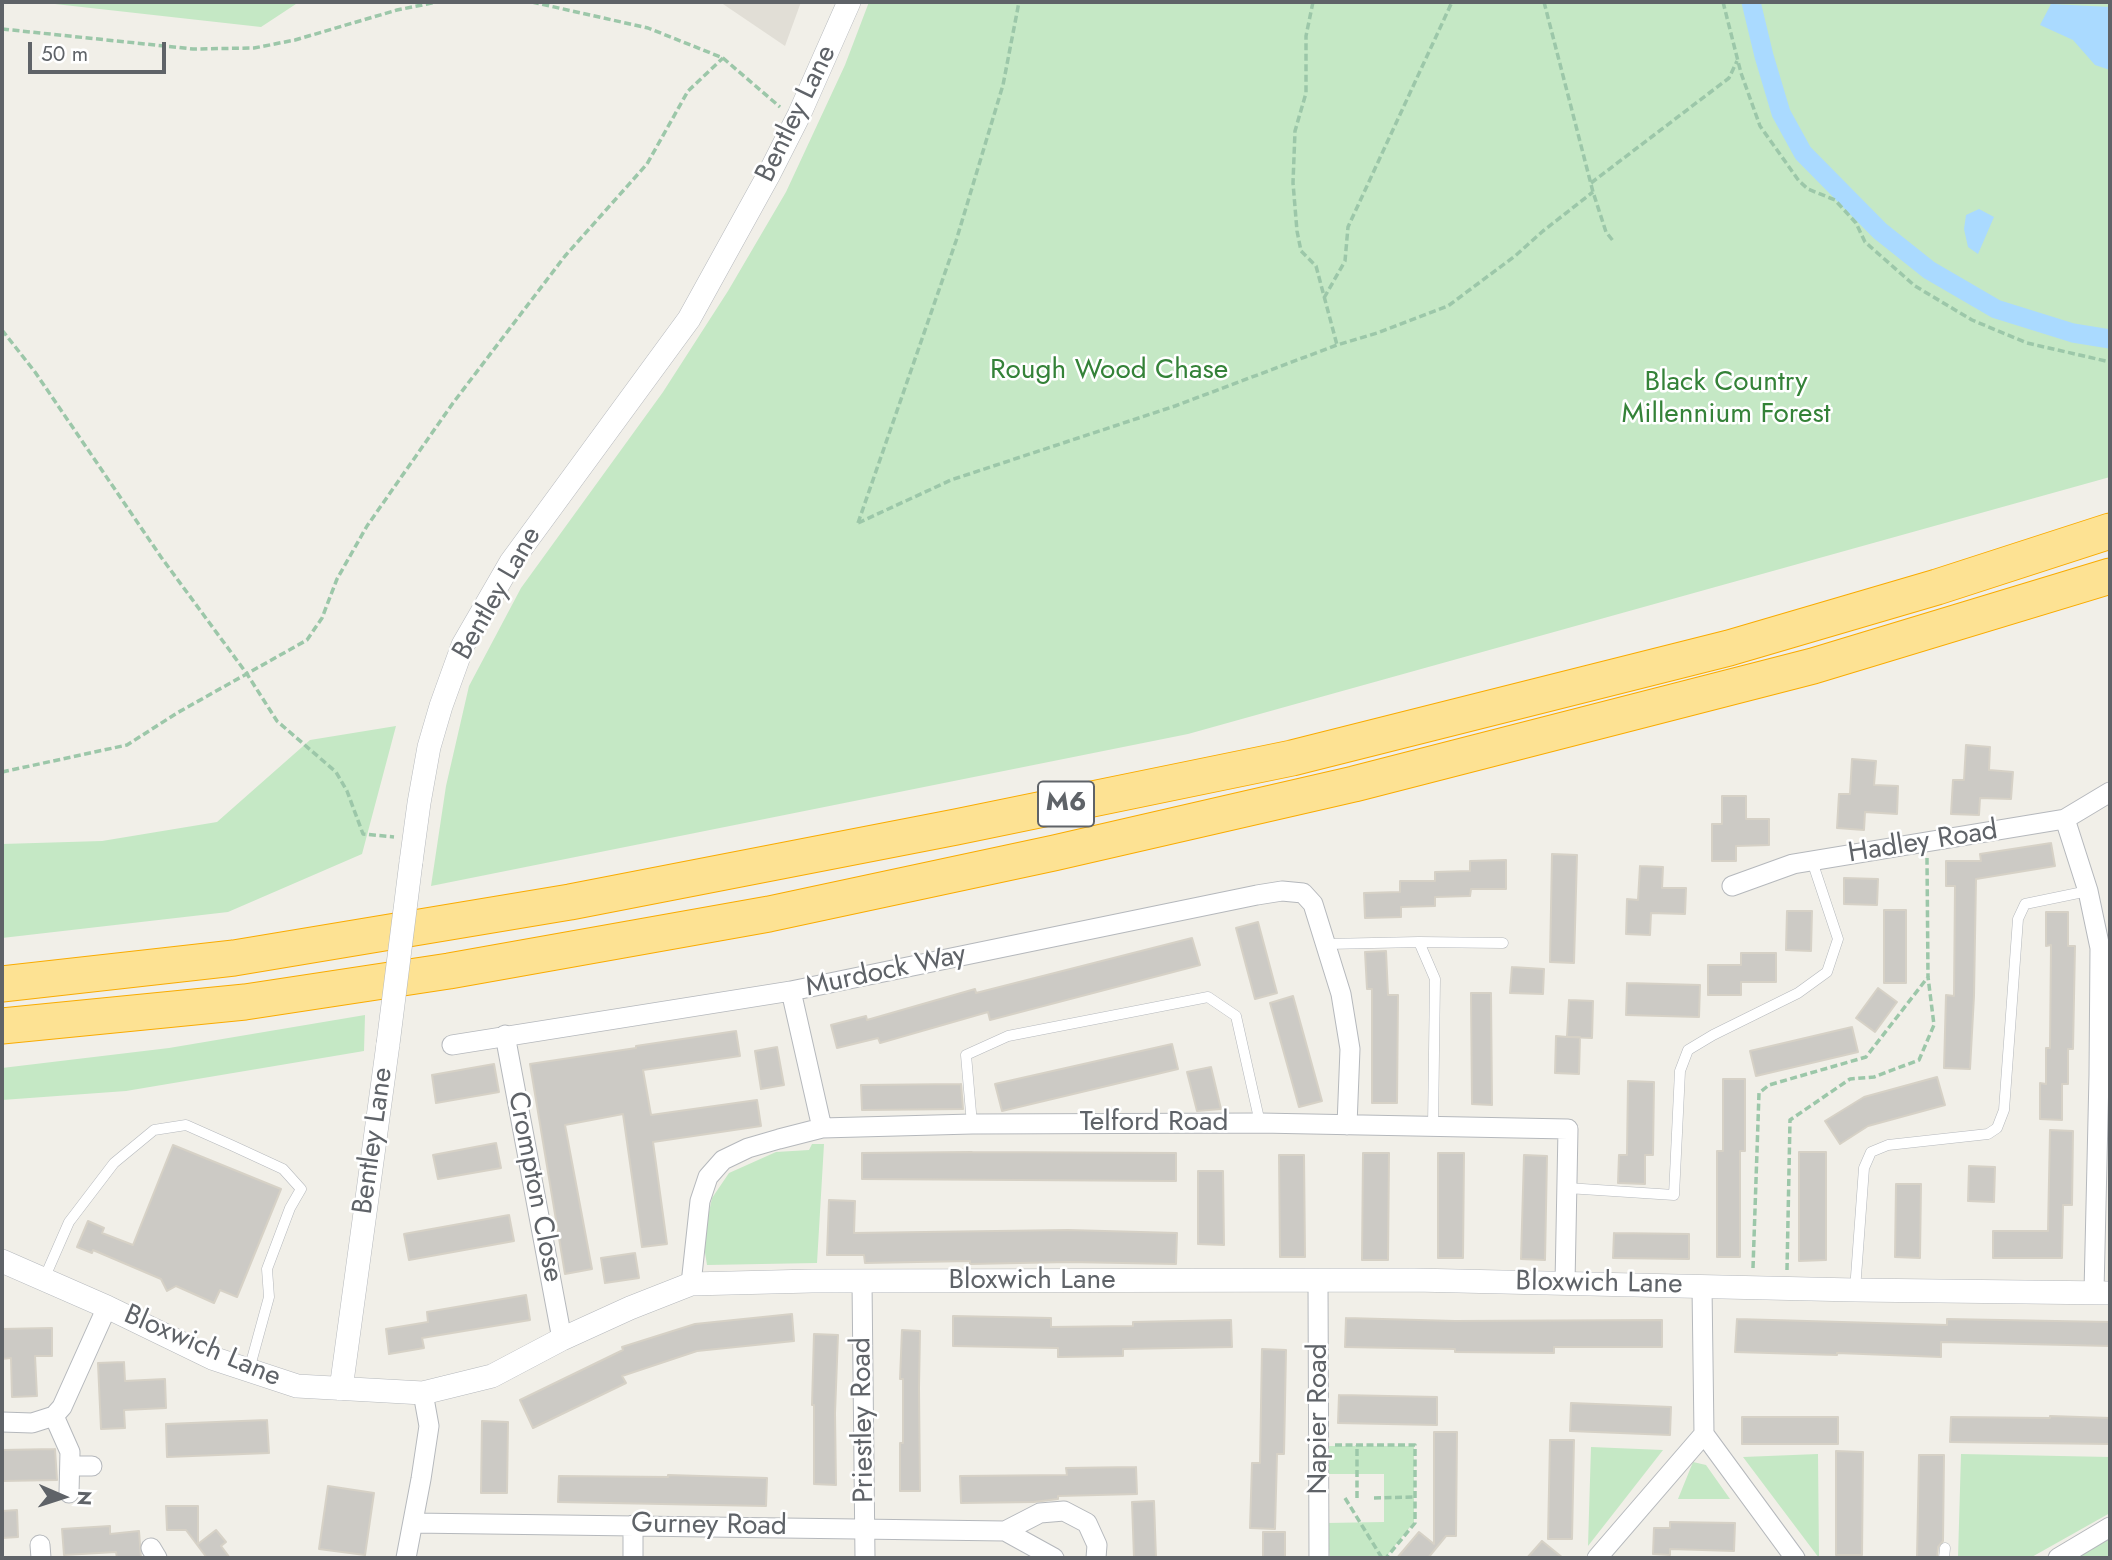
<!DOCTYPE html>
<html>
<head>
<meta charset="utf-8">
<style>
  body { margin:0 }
  #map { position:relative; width:2112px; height:1560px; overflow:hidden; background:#f1efe8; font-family:Jost,sans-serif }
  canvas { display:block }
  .frame { position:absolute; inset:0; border:4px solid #5f6368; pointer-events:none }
  .north { position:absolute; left:28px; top:1462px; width:70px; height:70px; -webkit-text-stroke:5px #fff; paint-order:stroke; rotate:93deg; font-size:19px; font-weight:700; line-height:28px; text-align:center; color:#5f6368 }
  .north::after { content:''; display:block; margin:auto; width:24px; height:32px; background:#5f6368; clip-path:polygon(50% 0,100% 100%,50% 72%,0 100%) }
  .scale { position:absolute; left:28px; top:42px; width:138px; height:32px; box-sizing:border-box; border:4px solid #5f6368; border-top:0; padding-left:9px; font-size:21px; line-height:24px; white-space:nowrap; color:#5f6368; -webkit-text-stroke:5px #fff; paint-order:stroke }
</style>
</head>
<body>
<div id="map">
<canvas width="2112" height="1560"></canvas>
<div class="frame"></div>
<div class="north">N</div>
<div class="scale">50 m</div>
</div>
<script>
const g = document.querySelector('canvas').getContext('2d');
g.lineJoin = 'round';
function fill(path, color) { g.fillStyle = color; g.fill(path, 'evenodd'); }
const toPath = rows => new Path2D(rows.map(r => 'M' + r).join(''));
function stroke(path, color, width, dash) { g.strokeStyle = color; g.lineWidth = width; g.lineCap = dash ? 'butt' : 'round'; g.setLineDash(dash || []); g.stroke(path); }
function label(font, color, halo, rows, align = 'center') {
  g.font = font + ' Jost,sans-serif'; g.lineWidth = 5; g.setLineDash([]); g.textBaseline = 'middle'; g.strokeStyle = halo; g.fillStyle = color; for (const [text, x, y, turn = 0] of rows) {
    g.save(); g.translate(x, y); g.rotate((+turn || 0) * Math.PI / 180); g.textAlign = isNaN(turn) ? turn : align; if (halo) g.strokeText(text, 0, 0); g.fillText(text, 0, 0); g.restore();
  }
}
const education = toPath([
  [720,2,801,2,785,46]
]);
const green = toPath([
  [37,2,299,2,261,27],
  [869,2,2110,2,2110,477,1188,734,431,886,446,786,469,686,521,588,663,392,728,291,786,192,845,65],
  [396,726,362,854,228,912,2,938,2,844,102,841,217,822,310,740],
  [365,1015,364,1051,126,1091,2,1100,2,1068,169,1048],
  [812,1144,824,1144,817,1263,707,1265,703,1240,712,1198,729,1173,776,1152,809,1150],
  [1326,1446,1414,1446,1414,1522,1385,1558,1330,1558,1326,1523,1384,1522,1384,1474,1326,1474],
  [1591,1447,1663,1450,1588,1546],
  [1818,1454,1819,1558,1743,1457],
  [1961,1454,2110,1457,2110,1513,2030,1558,1958,1558],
  [1693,1462,1706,1465,1730,1499,1678,1499],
  [2110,1538,2110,1558,2076,1558]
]);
const water = toPath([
  [2051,4,2110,7,2110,70,2095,65,2073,40,2040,25],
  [1979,209,1994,217,1978,254,1968,247,1964,229,1966,215]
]);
const canal = toPath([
  [1751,2,1764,56,1781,113,1803,153,1880,231,1929,270,1996,309,2073,333,2110,339]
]);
const building = toPath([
  [1966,745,1990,747,1989,770,2013,772,2011,799,1980,798,1979,815,1951,814,1953,780,1964,780,1966,745],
  [1852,759,1876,761,1874,785,1898,786,1897,814,1865,812,1864,830,1837,828,1839,794,1850,794,1852,759],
  [1722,796,1746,796,1746,819,1769,819,1769,845,1736,846,1736,861,1712,861,1712,824,1722,824,1722,796],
  [2051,843,2055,866,1976,879,1974,996,1970,1069,1944,1068,1946,995,1954,996,1955,886,1946,886,1946,861,1981,861,1980,854,2051,843],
  [1552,854,1577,855,1574,963,1550,962,1552,854],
  [1506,860,1506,889,1471,889,1470,896,1435,897,1435,906,1401,907,1401,917,1365,918,1364,893,1400,892,1400,881,1435,881,1435,872,1470,871,1470,861,1506,860],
  [1640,866,1663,867,1662,888,1686,888,1685,914,1651,913,1650,935,1626,934,1627,899,1638,900,1640,866],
  [1844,878,1878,879,1877,905,1844,904,1844,878],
  [1884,910,1906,910,1906,983,1884,983,1884,910],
  [1787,911,1812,911,1811,951,1786,950,1787,911],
  [2046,912,2068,912,2068,946,2075,946,2073,1049,2068,1049,2068,1084,2062,1084,2062,1120,2040,1119,2040,1083,2046,1084,2046,1048,2050,1048,2051,945,2046,946,2046,912],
  [1258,922,1277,993,1255,999,1236,928,1258,922],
  [1192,938,1200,965,990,1020,988,1012,880,1043,878,1038,837,1048,831,1025,866,1016,867,1020,975,989,976,993,1192,938],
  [1386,951,1388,995,1398,995,1397,1103,1372,1103,1372,989,1367,989,1365,952,1386,951],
  [1741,953,1776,953,1776,982,1741,982,1741,995,1708,995,1708,965,1741,965,1741,953],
  [1512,967,1544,969,1543,994,1510,993,1512,967],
  [1627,983,1700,985,1699,1017,1626,1015,1627,983],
  [1878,988,1897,1002,1875,1032,1856,1018,1878,988],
  [1471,993,1491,993,1492,1105,1472,1104,1471,993],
  [1293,996,1322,1101,1299,1107,1270,1003,1293,996],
  [1569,1000,1593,1001,1592,1038,1568,1037,1580,1037,1579,1074,1555,1073,1556,1036,1567,1037,1569,1000],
  [1852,1027,1858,1052,1756,1076,1750,1051,1852,1027],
  [736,1031,740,1056,643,1070,651,1115,757,1100,761,1126,653,1142,667,1244,642,1247,623,1114,565,1125,592,1269,565,1274,530,1064,636,1048,636,1046,736,1031],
  [1172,1044,1178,1069,1002,1111,995,1084,1172,1044],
  [777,1047,784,1085,761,1089,755,1051,777,1047],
  [494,1064,499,1092,436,1103,432,1075,494,1064],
  [1211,1067,1221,1109,1197,1111,1187,1072,1211,1067],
  [1937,1077,1945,1105,1868,1126,1840,1144,1825,1121,1864,1097,1937,1077],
  [1723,1079,1745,1079,1745,1151,1740,1151,1740,1257,1717,1257,1717,1151,1723,1151,1723,1079],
  [1628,1081,1654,1082,1653,1155,1645,1155,1645,1184,1618,1183,1619,1155,1627,1155,1628,1081],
  [961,1084,963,1109,862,1110,861,1085,961,1084],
  [2050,1130,2073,1131,2072,1205,2063,1205,2062,1258,1993,1258,1993,1231,2048,1231,2050,1130],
  [496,1143,501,1168,438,1179,433,1155,496,1143],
  [173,1145,281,1189,237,1297,220,1290,214,1303,176,1286,167,1291,161,1279,93,1250,92,1253,77,1247,88,1221,104,1228,102,1233,133,1245,173,1145],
  [972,1152,1176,1153,1176,1181,862,1179,862,1153,972,1152],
  [1799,1152,1826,1152,1826,1260,1799,1261,1799,1152],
  [1363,1153,1389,1153,1388,1260,1362,1260,1363,1153],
  [1438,1153,1464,1153,1463,1258,1438,1258,1438,1153],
  [1279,1155,1304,1155,1305,1257,1280,1257,1279,1155],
  [1524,1155,1547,1156,1545,1260,1521,1259,1524,1155],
  [1969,1166,1995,1167,1994,1202,1968,1201,1969,1166],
  [1198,1171,1223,1171,1224,1245,1198,1244,1198,1171],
  [1896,1184,1921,1184,1920,1258,1895,1257,1896,1184],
  [829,1200,855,1201,854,1233,1068,1230,1177,1233,1176,1264,1069,1262,970,1264,970,1261,865,1263,864,1255,827,1255,829,1200],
  [509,1215,514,1241,409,1260,404,1234,509,1215],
  [1614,1233,1689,1234,1689,1259,1613,1258,1614,1233],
  [635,1253,639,1278,605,1283,601,1258,635,1253],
  [526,1295,530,1320,422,1338,424,1348,389,1354,386,1329,428,1322,427,1312,526,1295],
  [792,1314,794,1341,697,1351,622,1376,626,1383,533,1428,520,1400,623,1350,622,1347,695,1324,792,1314],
  [953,1316,1051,1318,1051,1327,1133,1326,1133,1322,1231,1320,1232,1347,1123,1349,1123,1356,1058,1357,1058,1348,953,1346,953,1316],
  [1346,1318,1455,1321,1662,1320,1662,1347,1554,1347,1554,1353,1455,1352,1455,1349,1345,1347,1346,1318],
  [1737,1319,1947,1325,1947,1319,2110,1322,2110,1346,1941,1342,1941,1357,1837,1353,1837,1355,1735,1352,1737,1319],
  [52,1328,52,1356,35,1356,37,1396,12,1397,11,1358,2,1359,2,1329,52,1328],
  [902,1330,920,1331,919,1388,920,1491,900,1491,900,1443,903,1443,903,1379,900,1379,902,1330],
  [814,1334,838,1335,835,1413,836,1485,814,1484,814,1405,812,1405,814,1334],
  [1262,1349,1286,1350,1284,1454,1277,1454,1275,1529,1250,1528,1252,1463,1260,1463,1262,1349],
  [124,1362,125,1381,165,1379,166,1408,124,1410,125,1428,101,1429,98,1363,124,1362],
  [1339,1395,1437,1397,1437,1425,1338,1423,1339,1395],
  [1571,1403,1671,1407,1670,1435,1570,1431,1571,1403],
  [2050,1416,2110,1418,2110,1444,1950,1442,1951,1417,2050,1418,2050,1416],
  [1742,1417,1838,1417,1838,1444,1742,1444,1742,1417],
  [267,1420,269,1453,167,1457,166,1424,267,1420],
  [482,1421,508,1422,507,1493,481,1493,482,1421],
  [1434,1432,1457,1432,1456,1536,1446,1536,1428,1558,1397,1558,1419,1532,1434,1544,1434,1432],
  [1550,1440,1574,1440,1572,1539,1548,1539,1550,1440],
  [55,1449,57,1480,2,1481,2,1450,55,1449],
  [1836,1451,1863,1452,1862,1555,1836,1555,1836,1451],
  [1919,1455,1944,1455,1943,1541,1938,1547,1937,1558,1917,1558,1919,1455],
  [1136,1467,1137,1494,1058,1496,1058,1499,1034,1502,961,1503,960,1476,1067,1475,1066,1468,1136,1467],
  [668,1475,767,1478,766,1506,558,1502,559,1476,668,1477,668,1475],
  [328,1486,374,1493,365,1555,319,1549,328,1486],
  [1154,1501,1156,1558,1134,1558,1132,1502,1154,1501],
  [166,1506,198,1506,198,1544,216,1530,226,1542,221,1546,230,1558,207,1558,186,1530,167,1530,166,1506],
  [17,1510,18,1537,2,1538,2,1511,17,1510],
  [1670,1522,1735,1523,1734,1551,1670,1549,1670,1555,1653,1554,1654,1528,1670,1528,1670,1522],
  [110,1526,110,1534,139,1531,141,1558,117,1558,116,1552,64,1555,62,1529,110,1526],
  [1263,1532,1285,1532,1285,1558,1263,1558,1263,1532],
  [1542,1541,1563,1558,1527,1558,1542,1541]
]);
const path = toPath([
  [532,2,648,28,723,58,780,107],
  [1313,2,1306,36,1306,93,1295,131,1293,183,1297,231,1301,251,1316,266,1337,345],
  [1544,2,1593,192,1606,232,1614,242],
  [1723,2,1741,73,1760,126,1799,181,1808,189,1835,200,1856,223,1865,242,1915,286,1972,320,2027,343,2110,362],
  [2,29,193,49,254,48,295,40,397,10,437,2],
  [1591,183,1729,78,1737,61],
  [1324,298,1345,261,1348,227,1452,2],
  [2,330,35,372,161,557,247,674,277,721,336,772,347,791,363,834,394,837],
  [858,523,951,480,1175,406,1337,345,1377,333,1448,306,1515,256,1543,231,1593,192],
  [858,523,956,241,1003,85,1019,2],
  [2,772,127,745,177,713,307,640,322,618,337,579,367,526,453,403,565,256,647,164,688,91,723,58],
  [1753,1268,1759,1093,1769,1085,1866,1057,1928,977],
  [1787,1270,1790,1120,1850,1079,1874,1077,1919,1060,1934,1025,1928,977,1927,858],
  [1335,1445,1415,1445,1415,1523,1386,1558],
  [1345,1498,1382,1558],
  [1357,1498,1357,1445],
  [1374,1498,1415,1497]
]);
const service = toPath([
  [1419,942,1503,943],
  [1327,944,1419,942,1435,979,1433,1126],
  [972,1124,966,1055,1008,1036,1208,997,1236,1016,1260,1123],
  [1567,1188,1674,1195,1680,1071,1688,1050,1713,1035,1798,993,1827,972,1838,939,1812,861],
  [44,1279,69,1222,114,1163,154,1130,186,1125,231,1145,283,1169,301,1189,290,1208,267,1269,269,1297,249,1370],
  [1855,1290,1864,1168,1871,1152,1888,1145,1988,1134,1997,1128,2004,1110,2018,919,2025,904,2088,891],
  [1944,1558,1945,1548]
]);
const minor = toPath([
  [2065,819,2088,891,2100,948,2099,1075,2094,1292],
  [1732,886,1793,864,2065,819,2110,792],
  [791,991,822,1128],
  [505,1035,562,1339],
  [452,1045,791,991,1257,895,1282,891,1303,893,1313,904,1341,994,1350,1049,1347,1125],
  [1318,1280,1319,1558],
  [862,1282,865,1558],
  [691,1284,700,1201,708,1177,723,1160,748,1148,779,1139,822,1128,972,1124,1260,1123,1568,1129,1565,1283],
  [1702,1287,1704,1434,1795,1558],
  [54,1416,70,1452,69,1493],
  [2,1422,32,1423,54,1416,62,1407,107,1307],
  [70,1466,92,1466],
  [413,1523,1005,1531,1054,1558],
  [1005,1531,1040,1513,1064,1511,1087,1523,1097,1545,1096,1558],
  [40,1545,41,1558],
  [151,1548,157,1558],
  [406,1558,421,1479,429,1426,423,1393],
  [633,1558,633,1525],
  [1597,1558,1704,1434],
  [2058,1558,2110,1527]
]);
const tertiary = toPath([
  [411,862,419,803,429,747,441,706,463,645,511,562,689,319,768,176,799,115,849,2],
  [2,1261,107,1307,212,1358,297,1386,423,1393,492,1376,562,1339,630,1308,691,1284,812,1281,1414,1280,1855,1290,2110,1293],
  [341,1389,388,1044]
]);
const motorway = toPath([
  [2,984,234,958,570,902,956,827,1292,758,1729,648,1937,587,2110,531],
  [2,1026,245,1002,449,971,769,914,1054,853,1354,784,1813,666,2110,576]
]);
const tertiaryBridge = toPath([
  [388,1044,411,862]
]);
const shields = [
  [1066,804,56]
];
const shieldNames = [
  ["M6",1066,804]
];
const streetNames = [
  ["Bentley Lane",797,114,-64],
  ["Bentley Lane",498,594,-60],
  ["Hadley Road",1923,843,-9],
  ["Murdock Way",886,972,-12],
  ["Telford Road",1154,1123],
  ["Bentley Lane",374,1141,-82],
  ["Crompton Close",534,1187,79],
  ["Bloxwich Lane",1032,1281],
  ["Bloxwich Lane",1599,1284,1],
  ["Bloxwich Lane",202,1347,23],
  ["Napier Road",1319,1419,-90],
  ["Priestley Road",864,1420,-91],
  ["Gurney Road",709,1526,1]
];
const parkNames = [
  ["Rough Wood Chase",1109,371],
  ["Black Country",1726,383],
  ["Millennium Forest",1726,415]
];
fill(education, '#e1ded6');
fill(green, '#c5e8c5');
fill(water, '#aadaff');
stroke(canal, '#aadaff', 19);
fill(building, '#cccac5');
stroke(building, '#d6d1c6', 2);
stroke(service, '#b5b8bc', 11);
stroke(minor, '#b5b8bc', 21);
stroke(tertiary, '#b5b8bc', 24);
stroke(motorway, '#f9ab00', 37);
stroke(path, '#9cc7a9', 3.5, [7, 3.5]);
stroke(service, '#fff', 10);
stroke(minor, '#fff', 19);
stroke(tertiary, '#fff', 23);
stroke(motorway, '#fde293', 35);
stroke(tertiaryBridge, '#b5b8bc', 24, []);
stroke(tertiaryBridge, '#fff', 23);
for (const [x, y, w] of shields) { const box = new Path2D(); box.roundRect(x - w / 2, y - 22.5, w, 45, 5); g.fillStyle = '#fff'; g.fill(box); stroke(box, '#5f6368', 2); }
label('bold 26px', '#5f6368', null, shieldNames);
label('28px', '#5f6368', '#fff', streetNames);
label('28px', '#348238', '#fff', parkNames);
</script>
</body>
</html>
